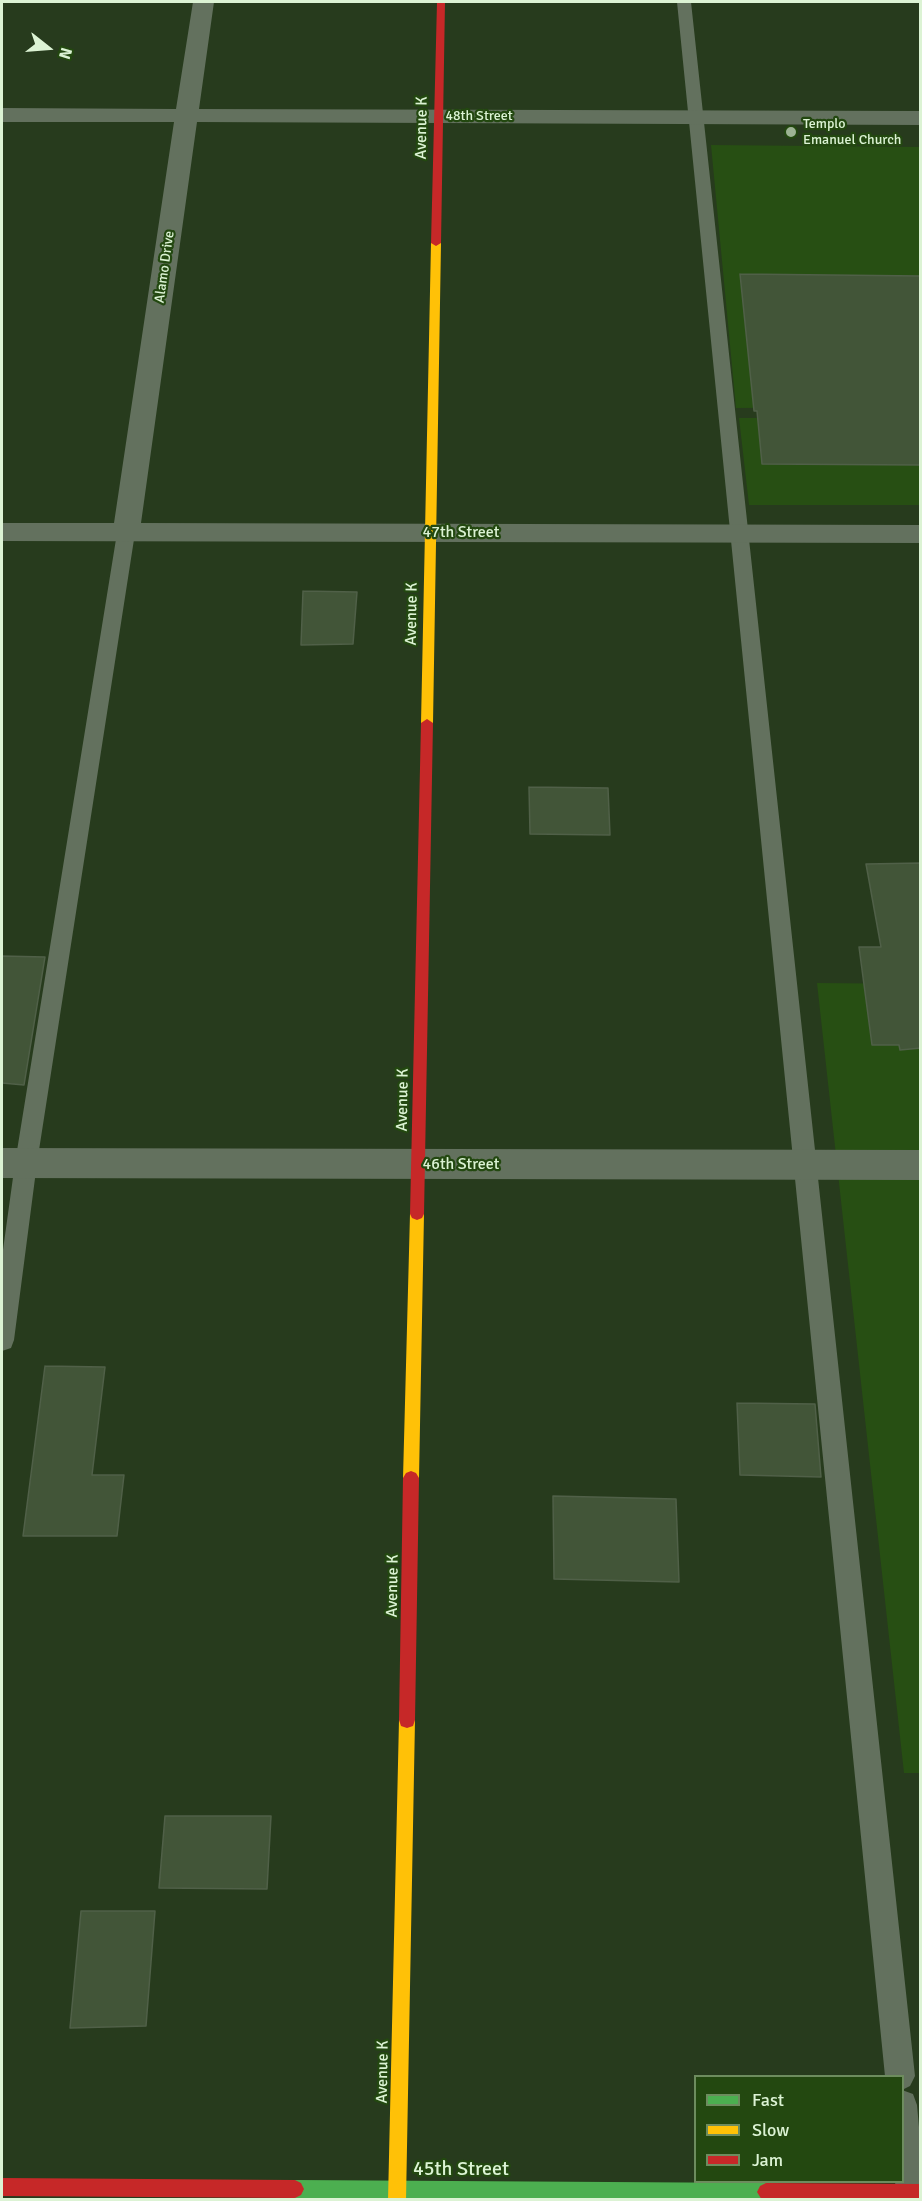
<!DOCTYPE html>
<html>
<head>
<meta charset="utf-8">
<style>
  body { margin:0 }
  #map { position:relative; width:922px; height:2201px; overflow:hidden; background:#273b1d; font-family:Signika,sans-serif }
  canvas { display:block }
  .frame { position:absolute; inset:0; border:3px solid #dcf3d4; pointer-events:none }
  .legend { position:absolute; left:694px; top:2075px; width:210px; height:108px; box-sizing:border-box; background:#234810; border:2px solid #6d8c5e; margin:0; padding:8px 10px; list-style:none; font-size:18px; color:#dcf3d4 }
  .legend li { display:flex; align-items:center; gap:12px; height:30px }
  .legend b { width:30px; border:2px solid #6d8c5e }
  .north { position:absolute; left:18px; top:18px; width:60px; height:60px; -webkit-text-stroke:4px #234810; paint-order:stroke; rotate:107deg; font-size:16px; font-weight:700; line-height:24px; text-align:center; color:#dcf3d4 }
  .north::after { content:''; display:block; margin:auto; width:21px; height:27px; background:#dcf3d4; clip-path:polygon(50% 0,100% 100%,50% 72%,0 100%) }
</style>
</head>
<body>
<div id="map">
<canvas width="922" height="2201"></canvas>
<div class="frame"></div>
<ul class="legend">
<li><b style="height:8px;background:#4caf50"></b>Fast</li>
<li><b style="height:8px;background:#ffc107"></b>Slow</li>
<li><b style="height:8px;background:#c62828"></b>Jam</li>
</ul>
<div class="north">N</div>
</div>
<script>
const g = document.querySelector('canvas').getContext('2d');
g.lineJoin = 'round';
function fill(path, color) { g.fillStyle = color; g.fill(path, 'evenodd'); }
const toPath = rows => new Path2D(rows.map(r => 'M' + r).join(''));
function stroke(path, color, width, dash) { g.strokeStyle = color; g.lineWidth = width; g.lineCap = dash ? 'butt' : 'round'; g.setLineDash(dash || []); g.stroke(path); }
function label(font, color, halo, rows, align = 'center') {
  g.font = font + ' Signika,sans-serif'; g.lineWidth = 4.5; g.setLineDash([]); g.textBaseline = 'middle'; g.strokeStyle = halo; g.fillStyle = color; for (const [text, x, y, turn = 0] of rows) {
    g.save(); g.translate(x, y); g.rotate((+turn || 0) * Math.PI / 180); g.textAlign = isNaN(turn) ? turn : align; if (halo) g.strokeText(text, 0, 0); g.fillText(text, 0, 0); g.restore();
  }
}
const built = toPath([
  [711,145,920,147,920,407,736,408],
  [739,418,920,418,920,505,749,505],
  [817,983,920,984,920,1773,904,1773]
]);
const building = toPath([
  [740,274,921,276,921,465,762,464,757,411,754,411,740,274],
  [303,591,357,592,353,644,301,645,303,591],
  [529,787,608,788,610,835,530,834,529,787],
  [921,863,921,1048,900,1050,899,1045,872,1045,859,947,881,947,866,864,921,863],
  [2,956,45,957,24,1085,2,1083,2,956],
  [45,1366,105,1367,92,1475,124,1475,117,1536,23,1536,45,1366],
  [737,1403,815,1404,821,1477,740,1475,737,1403],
  [553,1496,676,1499,679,1582,554,1579,553,1496],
  [165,1816,271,1816,267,1889,159,1888,165,1816],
  [81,1911,155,1911,146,2026,70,2028,81,1911]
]);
const lane = toPath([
  [677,2,691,2,915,2076,910,2086,902,2090,902,2076,885,2076,677,2],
  [126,527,132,528,135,533,37,1163,14,1340,11,1348,2,1351,2,1257,15,1163,117,533,120,528,126,527],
  [902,2090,913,2094,917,2105,920,2138,920,2200,897,2200,895,2182,902,2182,902,2090]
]);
const street = toPath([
  [193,2,214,2,199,109,920,111,920,125,197,122,141,523,920,525,920,543,2,541,2,523,114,523,174,122,2,122,2,108,176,109,193,2],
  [2,1148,920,1150,920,1180,2,1178,2,1148]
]);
const fast = toPath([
  [295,2180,766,2183,772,2186,775,2192,770,2200,295,2198,289,2195,286,2189,289,2183,295,2180]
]);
const slow = toPath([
  [436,240,441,243,433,723,427,727,421,723,431,243,436,240],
  [417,1208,422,1210,424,1214,419,1478,416,1483,411,1485,406,1483,403,1478,410,1214,412,1210,417,1208],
  [407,1712,413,1714,415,1720,406,2200,388,2200,399,1720,401,1714,407,1712]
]);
const jam = toPath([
  [437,2,445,2,441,243,436,246,431,243,437,2],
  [427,719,433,723,424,1214,422,1218,417,1220,412,1218,410,1214,421,723,427,719],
  [411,1471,416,1473,419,1478,415,1720,413,1726,407,1728,401,1726,399,1720,403,1478,406,1473,411,1471],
  [2,2178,295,2180,301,2183,304,2189,301,2195,295,2198,2,2196,2,2178],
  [766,2183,920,2184,920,2200,762,2200,757,2192,760,2186,766,2183]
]);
const markers = [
  [791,132,6,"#9db394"]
];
const farStreetnames = [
  ["48th Street",479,116],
  ["Alamo Drive",165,267,-82]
];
const farPoinames = [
  ["Templo",803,124],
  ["Emanuel Church",803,140]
];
const streetNames = [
  ["Avenue K",422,128,-89],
  ["47th Street",461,533],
  ["Avenue K",412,614,-89],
  ["Avenue K",403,1100,-89],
  ["46th Street",461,1165],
  ["Avenue K",393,1586,-89],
  ["Avenue K",383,2072,-89]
];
const nearStreetnames = [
  ["45th Street",461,2170]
];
fill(built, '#274f13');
fill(building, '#425538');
stroke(building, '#506048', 1.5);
fill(lane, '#63715e');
fill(street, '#63715e');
fill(fast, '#4caf50');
fill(slow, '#ffc107');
fill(jam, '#c62828');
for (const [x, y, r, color] of markers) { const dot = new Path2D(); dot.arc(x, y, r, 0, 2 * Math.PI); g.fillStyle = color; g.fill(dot); stroke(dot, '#234810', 2); }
label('14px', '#dcf3d4', '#234810', farStreetnames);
label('14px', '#dcf3d4', '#234810', farPoinames, 'left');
label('16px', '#dcf3d4', '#234810', streetNames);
label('20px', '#dcf3d4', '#234810', nearStreetnames);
</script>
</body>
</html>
